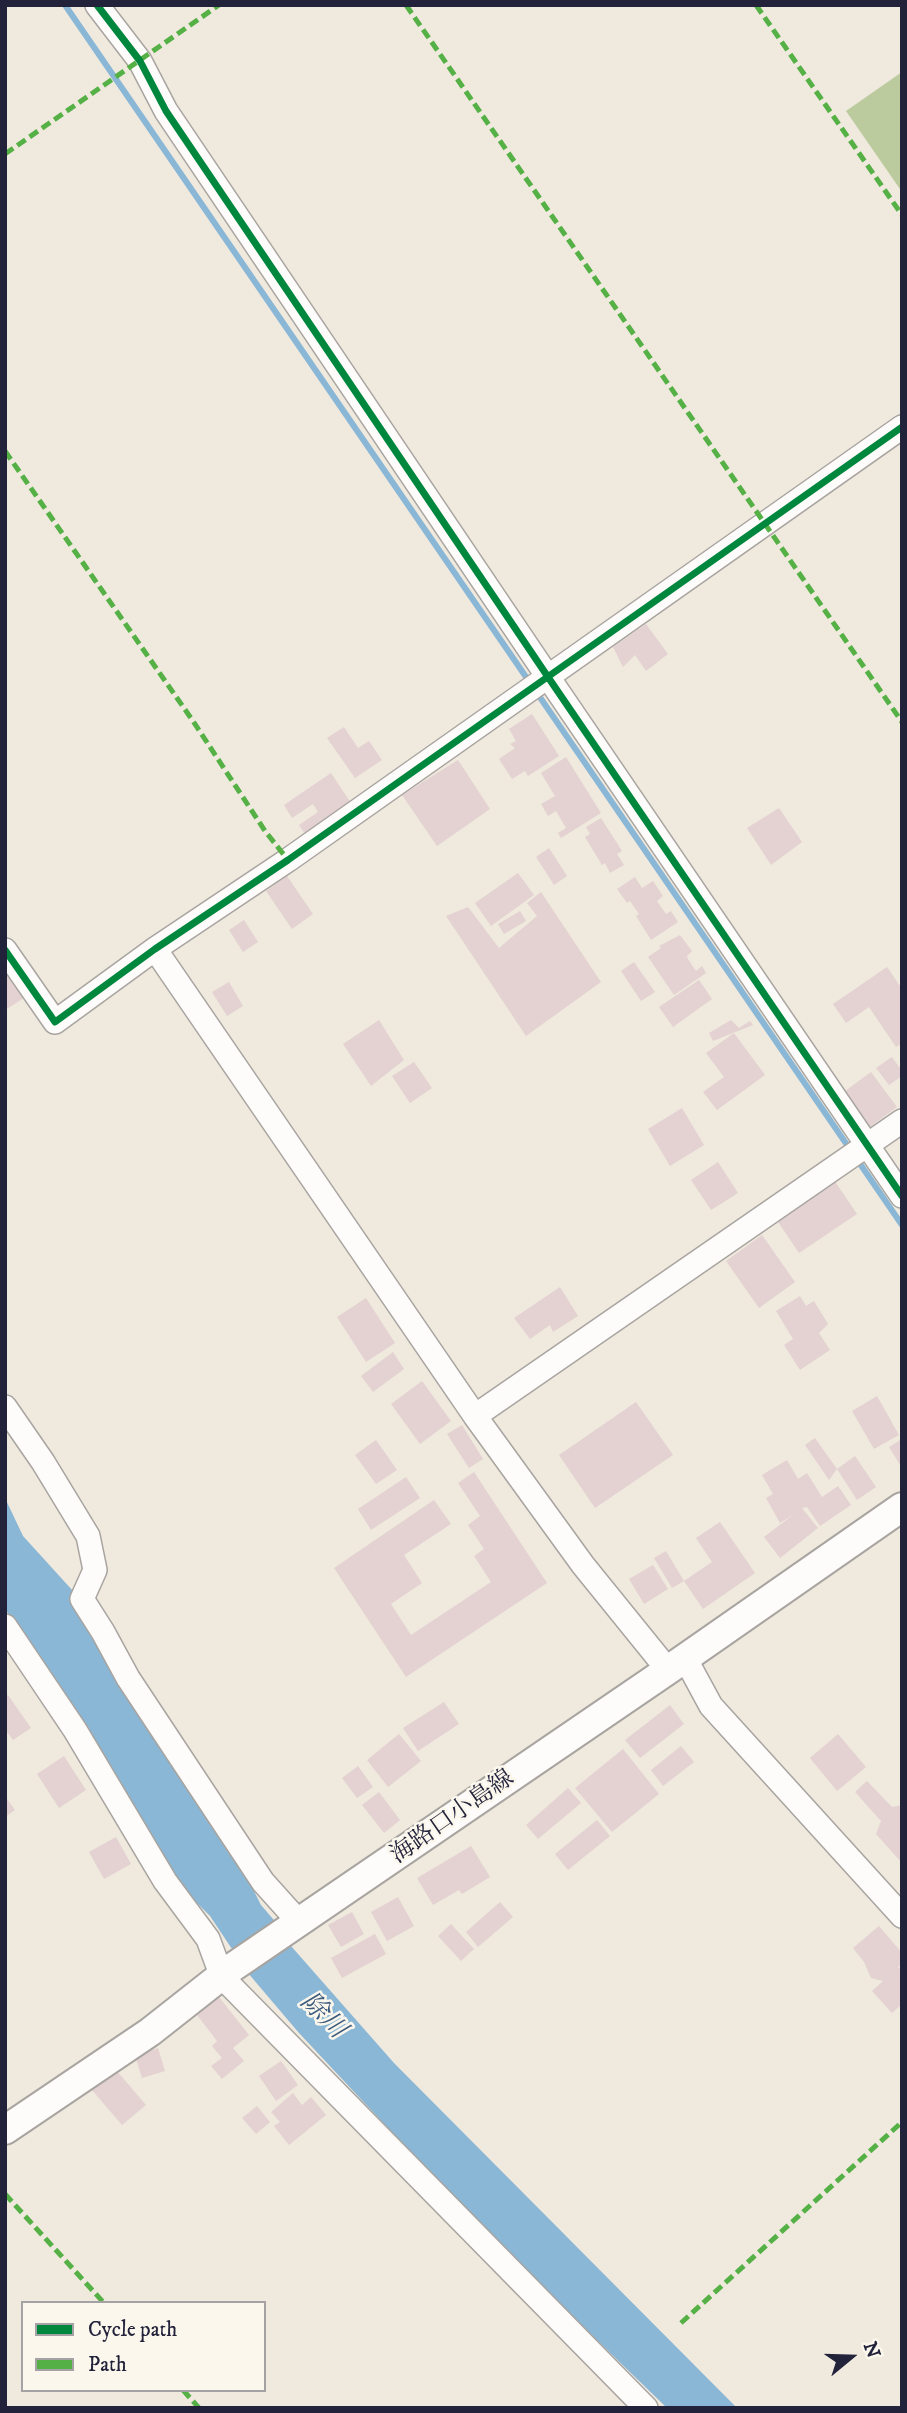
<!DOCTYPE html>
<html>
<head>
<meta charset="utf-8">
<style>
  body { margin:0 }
  #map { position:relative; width:907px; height:2413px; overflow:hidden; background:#f0e9de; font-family:"IM FELL DW Pica",serif }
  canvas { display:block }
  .frame { position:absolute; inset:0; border:7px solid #22223b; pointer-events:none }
  .legend { position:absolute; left:21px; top:2301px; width:245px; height:91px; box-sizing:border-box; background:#fbf7ec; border:2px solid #a4a2a5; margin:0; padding:9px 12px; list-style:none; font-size:21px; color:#22223b }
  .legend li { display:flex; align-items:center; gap:14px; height:35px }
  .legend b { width:35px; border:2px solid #a4a2a5 }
  .north { position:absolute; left:816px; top:2322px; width:70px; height:70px; -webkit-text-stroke:5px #fbf7ec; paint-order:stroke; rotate:71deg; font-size:19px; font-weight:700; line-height:28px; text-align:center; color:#22223b }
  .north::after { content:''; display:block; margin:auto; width:24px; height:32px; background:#22223b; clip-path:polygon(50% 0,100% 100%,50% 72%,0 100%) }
</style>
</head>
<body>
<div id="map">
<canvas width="907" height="2413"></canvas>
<div class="frame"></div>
<ul class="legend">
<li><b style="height:9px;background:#00873e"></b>Cycle path</li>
<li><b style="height:9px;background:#55b146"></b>Path</li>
</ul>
<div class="north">N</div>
</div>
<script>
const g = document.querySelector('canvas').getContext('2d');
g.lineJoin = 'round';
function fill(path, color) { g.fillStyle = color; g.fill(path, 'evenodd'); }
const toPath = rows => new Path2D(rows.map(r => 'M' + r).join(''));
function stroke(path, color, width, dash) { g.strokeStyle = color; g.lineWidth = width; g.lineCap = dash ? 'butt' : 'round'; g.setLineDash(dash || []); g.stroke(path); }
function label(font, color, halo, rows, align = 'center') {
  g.font = font + ' "IM FELL DW Pica","Noto Serif JP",serif'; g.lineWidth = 5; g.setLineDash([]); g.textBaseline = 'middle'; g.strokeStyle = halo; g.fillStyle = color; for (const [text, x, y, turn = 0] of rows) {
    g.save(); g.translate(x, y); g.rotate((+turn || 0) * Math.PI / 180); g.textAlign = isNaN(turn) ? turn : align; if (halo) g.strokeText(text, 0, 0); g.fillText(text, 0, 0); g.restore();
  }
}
const forest = toPath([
  [902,72,902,192,846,111]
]);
const water = toPath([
  [5,1498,23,1536,73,1591,70,1598,77,1614,246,1875,261,1905,279,1926,291,1946,394,2063,737,2408,667,2408,544,2289,430,2173,299,2033,248,1973,210,1916,184,1890,76,1717,5,1609]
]);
const stream = toPath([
  [65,5,902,1225]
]);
const building = toPath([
  [646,624,668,654,646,671,635,655,623,667,613,647],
  [532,714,559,756,528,776,525,771,512,779,499,759,515,748,510,744,516,741,509,729],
  [344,727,358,748,369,741,382,760,355,778,327,738],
  [566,757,601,813,561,838,558,833,566,828,556,811,548,816,541,804,555,796,541,773],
  [458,760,490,809,437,846,402,795],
  [331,773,351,803,305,834,299,825,318,812,313,804,292,818,284,805],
  [779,808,802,842,771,865,747,828],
  [601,818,622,851,617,854,624,865,610,873,605,863,602,865,585,837,590,834,586,827],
  [549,848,567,876,554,885,536,857],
  [518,873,534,895,491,926,475,903],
  [287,876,313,914,292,929,266,891],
  [635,877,642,888,653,881,663,896,657,901,666,914,671,911,678,922,651,940,636,916,639,914,630,901,627,903,617,889],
  [541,892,601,982,526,1036,446,916,468,907,499,948,537,916,527,903],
  [520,911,526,921,504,934,498,924],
  [244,920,258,942,243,952,229,930],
  [680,935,692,951,687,956,688,959,696,971,702,966,706,973,674,995,648,957,661,948,659,946],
  [634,962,655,992,641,1001,621,971],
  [887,967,902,989,902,1043,896,1047,869,1007,846,1023,833,1004],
  [5,968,24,998,5,1010],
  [699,980,712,999,673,1027,659,1007],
  [229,982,243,1006,227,1016,212,992],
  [379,1020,404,1060,371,1086,343,1044],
  [731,1020,739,1028,750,1021,753,1025,713,1041,709,1033],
  [734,1033,765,1075,717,1110,703,1092,724,1077,706,1053],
  [892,1057,902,1071,902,1076,889,1085,876,1068],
  [414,1062,432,1088,410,1103,392,1076],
  [871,1072,897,1107,863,1132,837,1097],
  [682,1108,704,1145,670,1166,648,1129],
  [718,1162,738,1193,711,1210,691,1180],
  [832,1177,857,1214,799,1253,774,1216],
  [762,1235,795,1282,759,1308,726,1261],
  [560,1287,578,1316,553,1332,550,1325,530,1339,514,1318],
  [800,1296,806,1306,814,1301,828,1324,819,1333,830,1350,800,1370,784,1345,793,1339,776,1311],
  [366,1298,395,1343,366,1362,337,1317],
  [393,1352,404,1369,373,1392,361,1376],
  [422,1381,451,1421,420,1444,391,1404],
  [877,1396,899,1435,874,1449,852,1411],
  [636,1402,673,1455,595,1508,559,1455],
  [462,1425,483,1459,469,1468,447,1434],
  [815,1438,837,1469,829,1480,805,1445],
  [902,1439,902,1468,889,1447],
  [376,1440,397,1470,376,1484,355,1455],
  [855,1456,876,1487,857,1500,837,1469],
  [787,1460,798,1479,807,1473,822,1497,838,1486,851,1505,820,1526,807,1507,802,1508,818,1528,780,1558,764,1537,794,1514,780,1523,766,1498,773,1494,762,1475],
  [474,1472,547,1583,406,1677,334,1568,434,1500,451,1524,404,1555,422,1583,391,1604,411,1635,491,1582,474,1556,484,1549,468,1525,480,1516,458,1483],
  [406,1477,420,1498,371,1530,358,1509],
  [720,1522,755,1573,703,1609,684,1581,712,1562,696,1538],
  [666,1551,684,1581,672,1588,654,1558],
  [653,1565,668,1589,644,1604,629,1579],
  [8,1695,31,1728,13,1740,7,1732,5,1734,5,1697],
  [444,1702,459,1724,418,1751,403,1728],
  [670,1705,684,1724,640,1758,625,1740],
  [399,1734,421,1761,388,1787,367,1760],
  [838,1734,866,1767,837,1791,810,1758],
  [681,1746,694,1762,663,1786,651,1770],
  [623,1749,659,1794,612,1832,575,1788],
  [64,1756,86,1790,59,1808,37,1774],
  [358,1766,373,1787,357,1798,342,1778],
  [867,1781,892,1807,902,1805,902,1863,876,1834,881,1821,855,1792],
  [568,1788,581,1803,538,1839,526,1825],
  [379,1792,400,1820,384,1833,362,1805],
  [5,1796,15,1810,5,1817],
  [597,1820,610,1836,568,1870,555,1854],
  [116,1837,131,1864,104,1879,89,1852],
  [471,1846,490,1877,462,1894,459,1890,433,1905,417,1878],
  [398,1897,414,1926,387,1941,371,1912],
  [500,1902,513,1917,478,1947,466,1932],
  [352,1912,364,1934,341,1947,328,1925],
  [451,1924,474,1949,461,1961,438,1936],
  [879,1926,902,1953,902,1964,898,1967,902,1971,902,2004,892,2013,872,1991,883,1981,871,1978,864,1962,853,1948],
  [375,1934,386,1954,342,1978,331,1958],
  [219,1997,249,2035,233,2048,244,2061,222,2079,211,2066,222,2058,212,2046,217,2041,197,2015],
  [158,2048,165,2071,142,2078,135,2055],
  [281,2061,298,2085,276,2101,259,2076],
  [116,2070,146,2105,122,2125,92,2090],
  [293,2093,302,2105,311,2097,326,2115,289,2145,274,2126,280,2122,271,2112],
  [257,2106,270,2122,256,2134,242,2118]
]);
const minor = toPath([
  [97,5,140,61,166,111,548,677,902,1196],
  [155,949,475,1416,583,1565,668,1670],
  [5,950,55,1022,155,949,288,860,902,427],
  [5,1407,43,1462,88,1536,95,1570,82,1599,103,1632,128,1678,263,1882,299,1922],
  [475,1416,902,1121],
  [5,1626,75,1730,165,1881,208,1939,222,1977,646,2408],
  [685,1658,711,1706,902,1916]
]);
const major = toPath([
  [5,2130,150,2032,230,1969,668,1670,902,1507]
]);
const quiet = toPath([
  [406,5,902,722],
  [756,5,902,215],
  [5,154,219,5],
  [5,451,193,721,265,831,288,860],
  [5,2194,104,2303],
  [681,2323,902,2122],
  [183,2390,199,2408]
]);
const cycleway = toPath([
  [97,5,140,61,166,111,548,677,902,1196],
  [5,950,55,1022,155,949,288,860,902,427]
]);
const streetNames = [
  ["海路口小島線",453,1818,-35]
];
const waterNames = [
  ["除川",322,2017,45]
];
fill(forest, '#bbcb9d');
fill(water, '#8ab7d6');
stroke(stream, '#8ab7d6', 6);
fill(building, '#e3d2d1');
stroke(minor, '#a8a4a0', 26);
stroke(major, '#a8a4a0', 32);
stroke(minor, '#fdfcfa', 23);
stroke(major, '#fdfcfa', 28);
stroke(quiet, '#55b146', 5, [10, 5]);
stroke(cycleway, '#00873e', 7);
label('24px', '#22223b', '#fbf7ec', streetNames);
label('italic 26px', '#3d5b7f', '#fbf7ec', waterNames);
</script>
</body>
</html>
